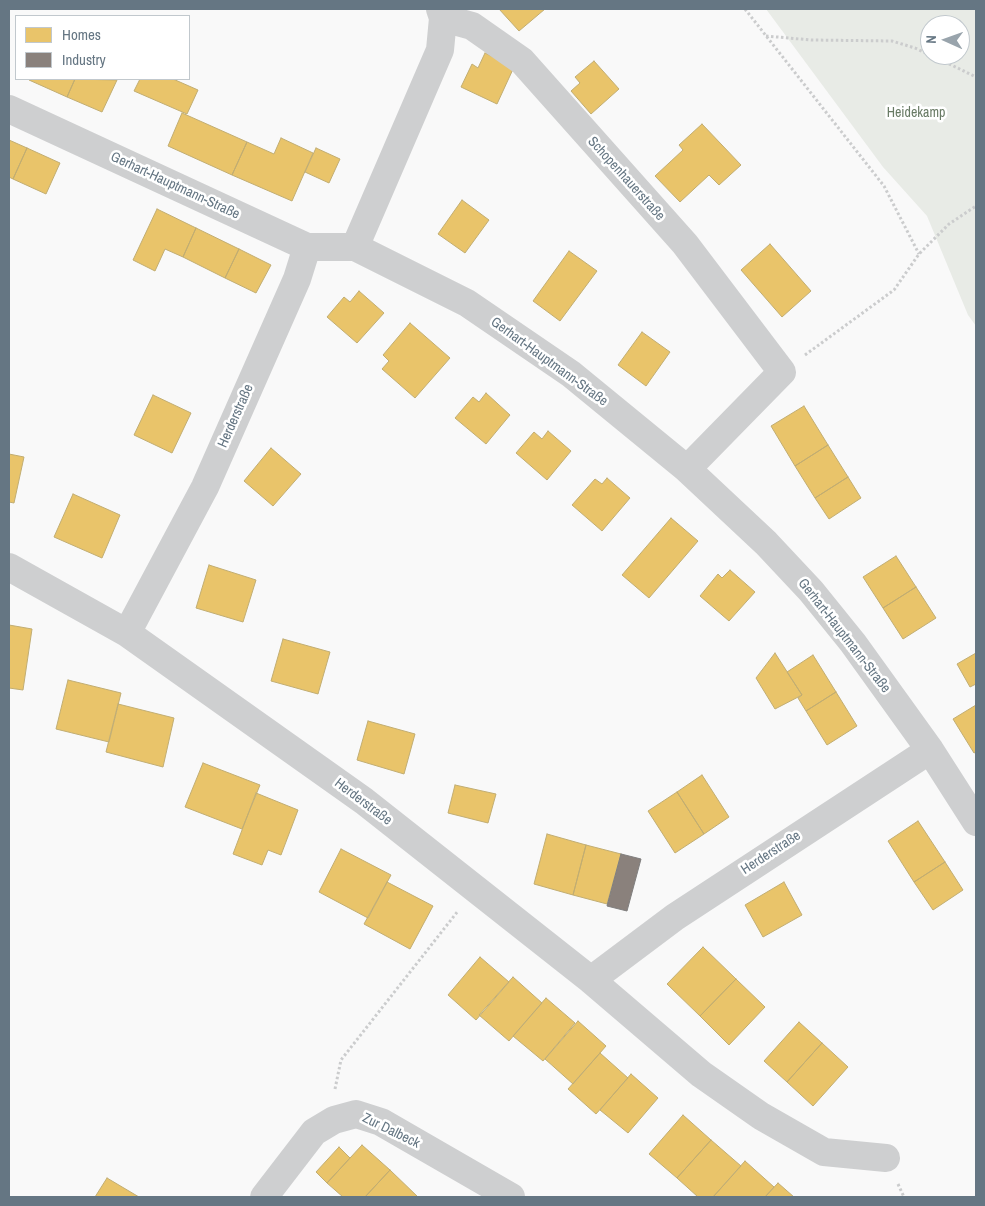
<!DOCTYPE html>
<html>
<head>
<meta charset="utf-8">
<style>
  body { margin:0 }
  #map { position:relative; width:985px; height:1206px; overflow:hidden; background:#f9f9f9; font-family:"Archivo Narrow",sans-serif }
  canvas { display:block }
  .frame { position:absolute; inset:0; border:10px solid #657683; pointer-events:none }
  .legend { position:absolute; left:15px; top:15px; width:175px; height:65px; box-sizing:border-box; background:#fff; border:1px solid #c1c8cd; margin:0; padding:6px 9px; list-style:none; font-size:15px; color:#657683 }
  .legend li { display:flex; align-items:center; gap:10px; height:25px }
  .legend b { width:25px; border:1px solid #c1c8cd }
  .north { position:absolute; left:920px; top:15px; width:50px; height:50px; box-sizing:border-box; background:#fff; border:1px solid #c1c8cd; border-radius:50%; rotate:272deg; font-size:14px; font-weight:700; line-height:20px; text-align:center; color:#657683 }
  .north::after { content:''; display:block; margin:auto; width:18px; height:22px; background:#99a4ac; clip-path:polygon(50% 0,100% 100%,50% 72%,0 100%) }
</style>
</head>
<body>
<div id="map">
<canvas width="985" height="1206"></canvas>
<div class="frame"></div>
<ul class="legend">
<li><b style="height:14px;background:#e9c46a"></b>Homes</li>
<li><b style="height:14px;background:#8a817c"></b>Industry</li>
</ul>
<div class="north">N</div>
</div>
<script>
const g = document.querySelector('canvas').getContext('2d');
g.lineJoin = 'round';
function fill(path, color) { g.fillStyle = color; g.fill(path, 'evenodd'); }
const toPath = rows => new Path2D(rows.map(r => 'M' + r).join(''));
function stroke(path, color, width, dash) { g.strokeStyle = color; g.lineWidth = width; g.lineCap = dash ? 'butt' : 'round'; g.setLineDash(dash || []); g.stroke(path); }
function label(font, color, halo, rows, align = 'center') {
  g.font = font + ' "Archivo Narrow",sans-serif'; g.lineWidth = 5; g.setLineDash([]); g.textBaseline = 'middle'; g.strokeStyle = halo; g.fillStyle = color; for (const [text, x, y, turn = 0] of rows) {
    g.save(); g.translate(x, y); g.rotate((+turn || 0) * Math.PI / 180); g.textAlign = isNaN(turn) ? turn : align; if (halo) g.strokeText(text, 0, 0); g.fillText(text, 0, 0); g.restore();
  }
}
const green = toPath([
  [766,9,976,9,976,326,968,315,927,216,883,167],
  [930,25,960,25,960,55,930,55]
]);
const homes = toPath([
  [499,9,545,9,519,31,499,9],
  [485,53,514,67,497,104,461,87,472,64,478,68,485,53],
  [594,61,619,89,591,114,571,91,580,83,575,77,594,61],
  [30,79,75,79,67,97,29,80,30,79],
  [75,79,117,80,102,112,67,97,75,79],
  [140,79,173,79,198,90,187,114,134,91,140,79],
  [182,113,247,142,232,175,168,146,182,113],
  [702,124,741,165,719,185,709,175,680,202,655,176,683,150,679,145,702,124],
  [281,138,313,153,292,201,232,175,247,142,274,154,281,138],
  [9,140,27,148,13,179,9,177,9,140],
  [27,148,60,163,46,194,13,179,27,148],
  [316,148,340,159,329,183,305,172,316,148],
  [462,200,489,220,465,253,438,234,462,200],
  [157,209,196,228,183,257,165,249,155,271,133,260,157,209],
  [196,228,239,249,225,278,183,257,196,228],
  [770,244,811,291,782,317,741,270,770,244],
  [239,249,271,265,256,293,225,278,239,249],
  [569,251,597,271,560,321,533,301,569,251],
  [359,291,384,313,357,343,327,317,344,297,350,302,359,291],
  [410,323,450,358,415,398,382,369,389,361,383,355,410,323],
  [642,332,670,352,646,386,618,365,642,332],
  [486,393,510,415,486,444,455,418,473,397,479,402,486,393],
  [153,395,191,413,172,453,134,435,153,395],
  [804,406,828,445,795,466,771,426,804,406],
  [548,431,571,451,547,480,516,453,534,432,542,439,548,431],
  [828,445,848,477,815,498,795,466,828,445],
  [271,448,301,474,273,506,244,481,271,448],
  [9,454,24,457,14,503,9,502,9,454],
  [848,477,861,498,829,519,815,498,848,477],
  [607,478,630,498,602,531,572,505,595,479,602,484,607,478],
  [73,494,120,515,102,558,54,537,73,494],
  [671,518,698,541,649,598,622,575,671,518],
  [896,556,916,587,883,608,863,577,896,556],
  [209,565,256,580,243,622,196,608,209,565],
  [730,570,755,592,729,621,700,596,718,574,722,578,730,570],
  [916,587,936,618,903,639,883,608,916,587],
  [9,625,32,629,23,690,9,688,9,625],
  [283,639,330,652,318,694,271,681,283,639],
  [775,653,802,695,775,709,756,678,775,653],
  [976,653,976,684,970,687,957,664,976,653],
  [813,655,836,692,806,711,798,698,802,695,787,672,813,655],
  [68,680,121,693,109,742,56,729,68,680],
  [836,692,857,726,827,745,806,711,836,692],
  [118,704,174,718,163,767,106,752,118,704],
  [976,705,976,752,974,753,953,719,976,705],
  [368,721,415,734,404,774,357,760,368,721],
  [203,763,260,785,242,829,185,807,203,763],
  [702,775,729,817,704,834,677,792,702,775],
  [455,785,496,794,488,823,448,813,455,785],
  [677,792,704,834,675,853,648,811,677,792],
  [256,793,298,810,281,855,268,850,262,865,233,854,256,793],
  [918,821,945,862,914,882,888,841,918,821],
  [547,834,586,845,573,895,534,884,547,834],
  [586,845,621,854,607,904,573,895,586,845],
  [341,849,391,875,368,918,319,892,341,849],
  [945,862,963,890,933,910,914,882,945,862],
  [387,882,433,906,410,949,364,924,387,882],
  [784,882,802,915,763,937,745,905,784,882],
  [703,947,736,979,700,1016,667,984,703,947],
  [480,957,509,982,476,1020,448,995,480,957],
  [513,977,542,1003,509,1041,479,1015,513,977],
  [736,979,765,1007,729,1045,700,1016,736,979],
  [546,998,575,1023,543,1061,513,1036,546,998],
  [578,1021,606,1046,573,1084,545,1059,578,1021],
  [799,1022,822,1043,787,1082,764,1061,799,1022],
  [822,1043,848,1067,813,1106,787,1082,822,1043],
  [600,1053,628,1078,596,1114,568,1089,600,1053],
  [631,1074,658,1098,628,1133,600,1110,631,1074],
  [683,1115,711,1140,677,1178,649,1154,683,1115],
  [711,1140,741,1166,713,1197,698,1197,677,1178,711,1140],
  [362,1145,390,1170,365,1197,343,1197,327,1183,362,1145],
  [339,1147,350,1158,327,1183,316,1172,339,1147],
  [745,1161,774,1187,765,1197,713,1197,745,1161],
  [390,1170,418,1197,365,1197,390,1170],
  [107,1178,139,1197,95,1197,107,1178],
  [778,1183,794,1197,765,1197,778,1183]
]);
const industry = toPath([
  [621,854,641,859,627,911,607,906,621,854]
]);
const path = toPath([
  [745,9,884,186,919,254],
  [766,36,811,40,892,41,915,48,930,55],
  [931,55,976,77],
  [805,355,894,290,919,254,949,224,976,206],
  [335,1089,341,1060,458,911],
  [898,1184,904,1197]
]);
const minor = toPath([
  [443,18,472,26,522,61,685,244,782,372,687,469],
  [9,109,307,247,355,247,467,303,571,374,687,469,766,543,811,591,853,643,930,750,976,822],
  [355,247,440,50,443,18,440,9],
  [9,567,127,633,364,801,591,980,701,1074,761,1116,824,1152,886,1158],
  [127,633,205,487,297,279,307,247],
  [591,980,675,917,930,750],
  [264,1197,314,1132,334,1120,356,1114,381,1122,511,1197]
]);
const parkNames = [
  ["Heidekamp",916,113]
];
const streetNames = [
  ["Schopenhauerstraße",626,179,48],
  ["Gerhart-Hauptmann-Straße",175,186,25],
  ["Gerhart-Hauptmann-Straße",549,362,36],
  ["Herderstraße",236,416,-66],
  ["Gerhart-Hauptmann-Straße",844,636,52],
  ["Herderstraße",363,802,37],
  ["Herderstraße",771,853,-33],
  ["Zur Dalbeck",391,1131,26]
];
fill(green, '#e8ebe6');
fill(homes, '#e9c46a');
stroke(homes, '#c1ad72', 1);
fill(industry, '#8a817c');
stroke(industry, '#7f7e7e', 1);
stroke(path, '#cbcccd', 3, [2.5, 2.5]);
stroke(minor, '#cecfd0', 28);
label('14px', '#687a64', '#fff', parkNames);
label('14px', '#657683', '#fff', streetNames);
</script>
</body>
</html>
